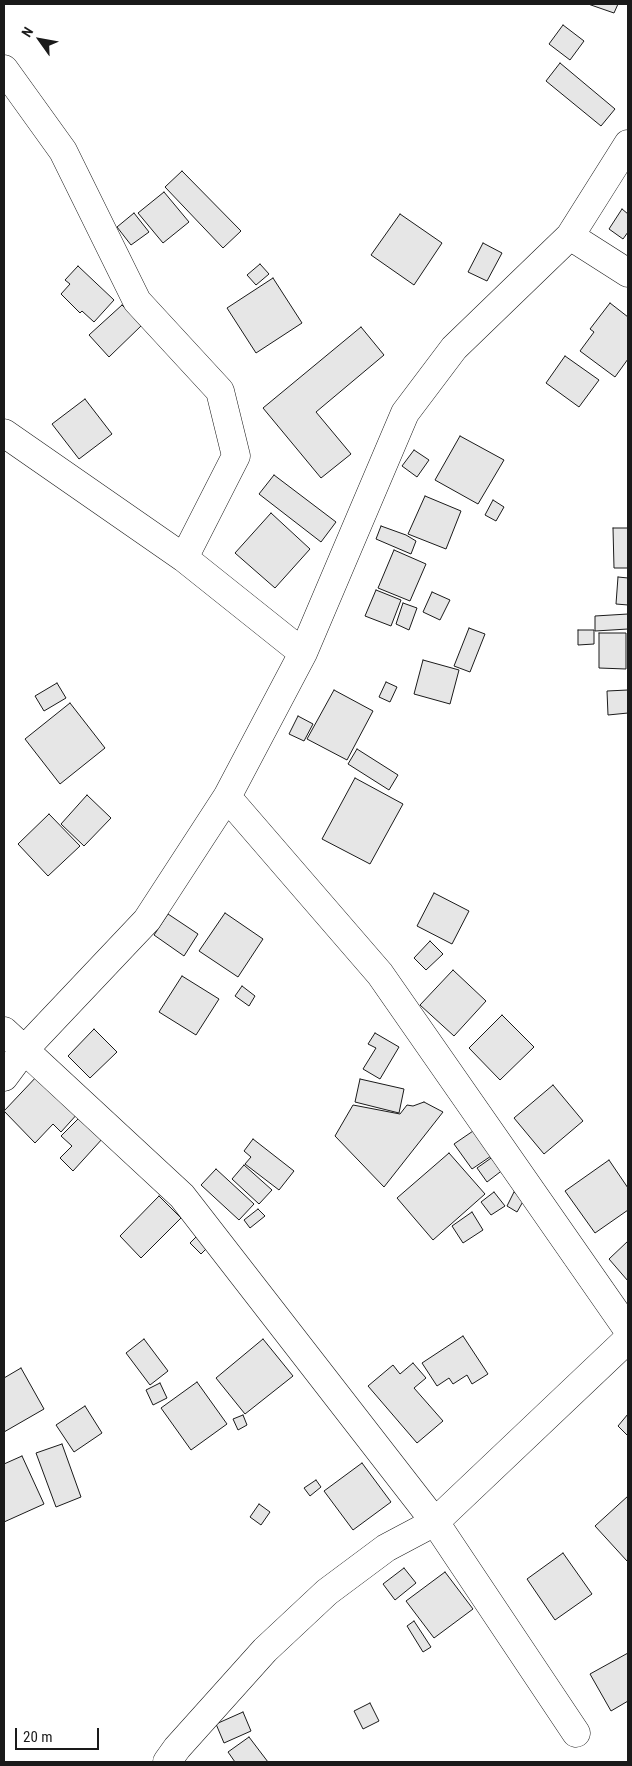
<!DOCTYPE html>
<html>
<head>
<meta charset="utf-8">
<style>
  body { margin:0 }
  #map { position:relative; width:632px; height:1766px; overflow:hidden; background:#fff; font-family:"Roboto Condensed",sans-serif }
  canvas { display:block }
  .frame { position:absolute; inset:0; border:5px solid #1a1a1a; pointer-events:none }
  .north { position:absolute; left:15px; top:15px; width:50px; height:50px; -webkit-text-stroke:4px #fff; paint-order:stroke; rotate:302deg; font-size:14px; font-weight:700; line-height:20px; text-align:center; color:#1a1a1a }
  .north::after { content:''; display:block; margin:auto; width:18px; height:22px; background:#1a1a1a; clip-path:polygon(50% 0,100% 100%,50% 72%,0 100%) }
  .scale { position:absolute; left:15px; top:1728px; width:84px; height:22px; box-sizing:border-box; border:2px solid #1a1a1a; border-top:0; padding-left:6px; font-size:15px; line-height:18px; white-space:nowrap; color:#1a1a1a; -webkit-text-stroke:4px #fff; paint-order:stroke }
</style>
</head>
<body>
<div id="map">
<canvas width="632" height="1766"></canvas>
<div class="frame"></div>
<div class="north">N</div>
<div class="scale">20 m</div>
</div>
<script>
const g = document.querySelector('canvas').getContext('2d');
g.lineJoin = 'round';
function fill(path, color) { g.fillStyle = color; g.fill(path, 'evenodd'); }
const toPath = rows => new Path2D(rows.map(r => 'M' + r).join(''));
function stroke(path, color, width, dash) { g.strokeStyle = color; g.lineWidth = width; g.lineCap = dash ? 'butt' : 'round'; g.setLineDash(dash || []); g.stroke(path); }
const building = toPath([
  [588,4,618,4,614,13,588,4],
  [563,25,584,41,570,60,549,44,563,25],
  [560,63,615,109,601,126,546,81,560,63],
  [182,171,241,231,223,248,165,187,182,171],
  [164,192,189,222,163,243,138,213,164,192],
  [622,209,628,214,628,232,623,239,609,229,622,209],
  [134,213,149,232,131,245,117,227,134,213],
  [400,214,442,243,414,285,371,255,400,214],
  [483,243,502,253,487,281,468,272,483,243],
  [260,264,269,274,256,285,247,275,260,264],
  [78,266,114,300,94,322,82,311,80,313,61,294,70,284,65,280,78,266],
  [273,278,302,323,256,353,227,308,273,278],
  [610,303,628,317,628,359,615,377,580,351,594,332,590,329,610,303],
  [122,305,142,325,109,357,89,335,122,305],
  [361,327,384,355,316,412,351,454,321,478,263,408,361,327],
  [565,356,599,380,579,407,546,383,565,356],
  [85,399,112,434,79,459,52,424,85,399],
  [460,436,504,460,478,504,435,480,460,436],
  [414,450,429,460,417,477,402,466,414,450],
  [274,475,336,522,321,542,259,494,274,475],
  [425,496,461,511,446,549,408,534,425,496],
  [493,500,504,507,496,521,485,515,493,500],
  [271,513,310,549,275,588,235,553,271,513],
  [381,526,406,535,416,541,411,554,376,539,381,526],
  [613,528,628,528,628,568,614,568,613,528],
  [394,550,426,564,410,601,378,588,394,550],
  [618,577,628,578,628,605,616,604,618,577],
  [376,590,401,600,391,626,365,616,376,590],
  [432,592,450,600,440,620,423,612,432,592],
  [403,603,417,608,409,630,396,624,403,603],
  [628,614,628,629,595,631,595,616,628,614],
  [469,628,485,634,470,672,454,666,469,628],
  [578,630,594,630,594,644,578,645,578,630],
  [599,633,626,633,626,669,599,668,599,633],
  [423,660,459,670,450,704,414,694,423,660],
  [386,682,397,687,390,702,379,697,386,682],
  [57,683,66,698,44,711,35,696,57,683],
  [334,690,373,711,347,760,307,739,334,690],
  [628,690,628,713,608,715,607,691,628,690],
  [70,703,105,748,60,784,25,739,70,703],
  [298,716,313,724,304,741,289,734,298,716],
  [357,749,398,775,389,790,348,764,357,749],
  [355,778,403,804,370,864,322,839,355,778],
  [87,795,111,818,84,846,61,824,87,795],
  [49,814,80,846,48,876,18,844,49,814],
  [434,893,469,911,452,944,417,926,434,893],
  [225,913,263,939,238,977,199,951,225,913],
  [168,914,198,934,184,956,154,935,168,914],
  [430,941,443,954,426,970,414,958,430,941],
  [453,970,486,1001,454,1036,420,1005,453,970],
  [182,976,219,999,196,1035,159,1012,182,976],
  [242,986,255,996,249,1006,235,996,242,986],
  [502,1015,534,1047,500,1080,469,1048,502,1015],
  [94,1029,117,1052,90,1078,68,1056,94,1029],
  [375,1033,399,1047,380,1079,363,1069,376,1048,368,1044,375,1033],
  [39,1074,79,1112,61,1132,53,1124,35,1143,4,1111,39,1074],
  [360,1079,404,1089,399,1113,355,1102,360,1079],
  [553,1085,583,1121,544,1154,514,1118,553,1085],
  [424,1102,443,1112,384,1187,335,1136,353,1105,400,1114,407,1105,413,1106,424,1102],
  [80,1117,103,1138,73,1171,60,1158,72,1146,61,1136,80,1117],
  [476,1129,494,1154,472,1169,454,1144,476,1129],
  [253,1139,294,1171,279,1190,245,1164,251,1157,244,1151,253,1139],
  [449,1153,485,1194,433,1240,397,1198,449,1153],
  [494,1156,504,1169,487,1182,477,1168,494,1156],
  [609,1160,628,1188,628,1210,595,1233,565,1191,609,1160],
  [244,1165,272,1190,259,1204,232,1179,244,1165],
  [216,1169,254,1204,239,1220,201,1185,216,1169],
  [494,1192,505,1206,491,1215,481,1202,494,1192],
  [514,1192,525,1198,517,1212,507,1206,514,1192],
  [159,1196,181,1218,141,1258,120,1236,159,1196],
  [258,1209,265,1216,250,1228,244,1220,258,1209],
  [472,1212,483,1230,463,1243,452,1226,472,1212],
  [201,1232,212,1243,201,1254,190,1243,201,1232],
  [628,1241,628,1281,609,1259,628,1241],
  [463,1336,488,1374,472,1384,467,1375,453,1384,449,1378,437,1386,422,1363,463,1336],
  [144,1339,168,1371,150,1385,126,1353,144,1339],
  [263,1339,293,1376,245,1414,216,1378,263,1339],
  [413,1363,426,1378,414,1388,443,1421,417,1443,368,1386,393,1365,400,1374,413,1363],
  [21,1368,44,1409,4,1432,4,1378,21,1368],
  [197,1382,227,1424,191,1450,161,1408,197,1382],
  [160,1383,167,1398,153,1405,146,1390,160,1383],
  [85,1406,102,1433,74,1452,56,1425,85,1406],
  [628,1414,628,1436,618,1426,628,1414],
  [243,1415,247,1425,238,1430,233,1419,243,1415],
  [62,1444,81,1497,56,1507,36,1453,62,1444],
  [22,1456,44,1504,4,1522,4,1464,22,1456],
  [362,1463,391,1502,353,1530,324,1491,362,1463],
  [316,1480,321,1487,310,1496,304,1488,316,1480],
  [628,1496,628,1559,627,1561,595,1526,628,1496],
  [259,1504,270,1512,261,1525,250,1517,259,1504],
  [563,1553,592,1594,555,1620,527,1579,563,1553],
  [404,1568,416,1583,395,1600,383,1584,404,1568],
  [445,1572,473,1609,434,1638,406,1601,445,1572],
  [414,1621,431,1647,423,1652,407,1626,414,1621],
  [628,1653,628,1701,611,1711,590,1674,628,1653],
  [370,1703,379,1721,363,1729,354,1711,370,1703],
  [243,1712,251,1731,224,1743,216,1724,243,1712],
  [249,1737,268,1762,235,1762,228,1752,249,1737]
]);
const minor = toPath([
  [4,69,63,151,137,301,220,391,236,456,184,558],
  [570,236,628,273],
  [4,433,184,558,303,653],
  [227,797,380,974,628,1330],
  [4,1031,182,1196,435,1522,576,1733],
  [4,1077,24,1050,147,920,227,797,303,653,405,413,454,348,570,236,628,144],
  [167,1762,177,1748,265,1650,327,1592,386,1548,435,1522,628,1339]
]);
fill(building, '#e6e6e6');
stroke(building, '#1a1a1a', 1);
stroke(minor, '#1a1a1a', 29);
stroke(minor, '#fff', 28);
</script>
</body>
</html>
